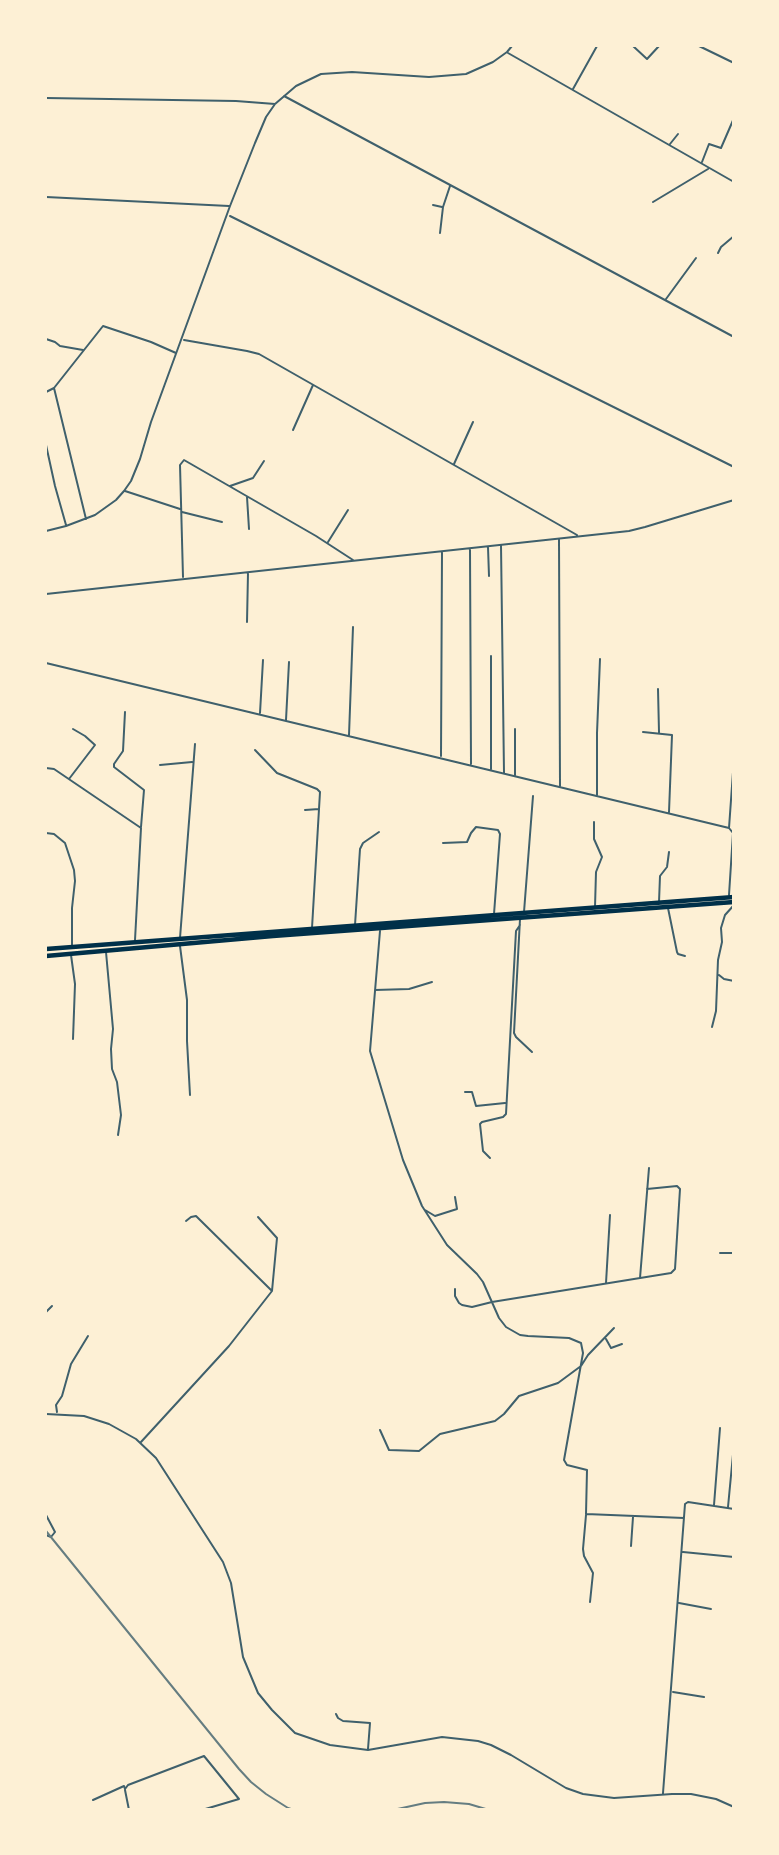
<!DOCTYPE html>
<html>
<head>
<meta charset="utf-8">
<style>
  body { margin:0 }
  #map { position:relative; width:779px; height:1855px; overflow:hidden; background:#fdf0d5; font-family:Overpass,sans-serif }
  canvas { display:block }
  .frame { position:absolute; inset:0; border:47px solid #fdf0d5; pointer-events:none }
</style>
</head>
<body>
<div id="map">
<canvas width="779" height="1855"></canvas>
<div class="frame"></div>
</div>
<script>
const g = document.querySelector('canvas').getContext('2d');
g.lineJoin = 'round';
const toPath = rows => new Path2D(rows.map(r => 'M' + r).join(''));
function stroke(path, color, width, dash) { g.strokeStyle = color; g.lineWidth = width; g.lineCap = dash ? 'butt' : 'round'; g.setLineDash(dash || []); g.stroke(path); }
const minor = toPath([
  [633,46,647,59,659,46],
  [699,46,734,63],
  [508,53,734,182],
  [573,89,597,46],
  [284,96,734,337],
  [46,98,236,101,275,104],
  [670,144,678,134],
  [702,162,709,144,721,148,734,118],
  [46,197,229,206],
  [653,202,708,169],
  [433,205,442,207],
  [230,216,734,467],
  [440,233,443,207,450,186],
  [718,253,721,247,734,236],
  [666,299,696,258],
  [46,339,55,342,60,346,83,350],
  [184,340,247,351,259,354,577,535],
  [54,388,86,519],
  [46,392,54,388,103,326,151,342,176,353],
  [293,430,313,385],
  [46,445,55,486,66,525],
  [454,464,473,422],
  [230,486,253,478,264,461],
  [125,491,180,509],
  [247,497,249,529],
  [182,512,222,522],
  [46,531,66,526,95,515,116,500,124,491,131,481,140,459,151,422,230,206,255,143,266,117,275,104,296,86,321,74,352,72,429,77,466,74,493,62,507,52,512,46],
  [559,539,560,786],
  [328,542,348,510],
  [501,545,504,773],
  [488,547,489,576],
  [470,550,471,764],
  [183,577,180,465,184,460,316,536,353,560],
  [46,594,629,531,645,527,734,500],
  [247,622,248,573],
  [491,656,491,769],
  [46,663,729,828],
  [658,689,659,732],
  [125,712,123,751,114,764,114,767,144,790,141,827],
  [260,713,263,660],
  [286,720,289,662],
  [643,732,672,735,669,812],
  [349,735,353,627],
  [255,750,277,773,317,789,320,792,312,928],
  [441,756,442,552],
  [160,765,192,762],
  [46,768,54,769,141,828,135,940],
  [515,775,515,729],
  [69,779,95,745,85,736,73,729],
  [597,795,597,733,600,659],
  [305,810,319,809],
  [594,822,594,839,602,857,596,872,595,907],
  [46,833,54,834,65,843,74,870,75,881,72,908,72,946],
  [443,843,467,842,471,833,476,827,498,830,500,834,494,914],
  [729,895,733,833,729,828,734,758],
  [659,902,660,876,667,867,669,852],
  [668,908,677,952,678,954,685,956],
  [524,912,533,796],
  [520,919,514,1033,516,1037,532,1052],
  [355,925,360,849,363,843,379,832],
  [380,931,370,1051,403,1160,422,1206,447,1245,477,1274,483,1282,499,1318,506,1327,520,1335,528,1336,569,1338,581,1343,583,1353,564,1460,567,1465,587,1470,586,1514,684,1518],
  [180,938,195,744],
  [180,946,187,1000,187,1041,190,1095],
  [106,952,113,1029,111,1049,112,1069,117,1082,121,1115,118,1135],
  [71,955,75,984,73,1039],
  [719,975,724,979,734,981],
  [375,990,409,989,432,982],
  [712,1027,716,1011,718,960,722,942,721,928,725,915,734,905],
  [465,1092,472,1092,476,1106,505,1103],
  [490,1158,483,1151,480,1124,482,1122,503,1117,506,1114,516,931,520,925],
  [425,1210,435,1216,457,1209,455,1197],
  [186,1221,191,1217,196,1216,271,1290],
  [720,1253,734,1253],
  [640,1278,649,1168],
  [606,1283,610,1215],
  [455,1289,455,1296,459,1303,462,1305,472,1307,492,1302,671,1273,675,1269,680,1189,677,1186,647,1189],
  [46,1312,52,1306],
  [606,1339,611,1348,622,1344],
  [57,1412,56,1405,62,1396,71,1364,88,1336],
  [46,1414,84,1416,109,1424,136,1439,156,1458,223,1562,231,1583,243,1657,258,1693,272,1710,295,1733,330,1745,368,1750,442,1737,478,1741,491,1745,511,1755,566,1788,583,1794,614,1798,672,1794,691,1794,716,1799,734,1807],
  [380,1430,389,1450,419,1451,440,1434,495,1421,504,1414,519,1396,558,1383,581,1366,588,1355,614,1328],
  [141,1442,229,1346,272,1291,277,1238,258,1217],
  [714,1505,720,1428],
  [728,1507,734,1444],
  [46,1515,55,1532,51,1537,46,1535],
  [586,1515,583,1549,584,1556,593,1573,590,1602],
  [631,1546,633,1517],
  [683,1552,734,1557],
  [679,1603,711,1609],
  [673,1692,704,1697],
  [336,1714,338,1718,343,1721,370,1723,368,1749],
  [125,1790,129,1810],
  [663,1793,685,1504,688,1502,734,1509],
  [93,1800,124,1786,125,1789,128,1785,204,1756,239,1799,202,1810]
]);
const trunk = toPath([
  [46,949,734,897],
  [46,956,273,936,734,902]
]);
const rail = toPath([
  [46,1531,239,1769,251,1782,266,1794,288,1808,294,1810],
  [393,1810,425,1803,444,1802,469,1804,489,1810]
]);
stroke(minor, '#3f606c', 2);
stroke(trunk, '#003049', 4.5);
stroke(rail, '#657d81', 2);
</script>
</body>
</html>
